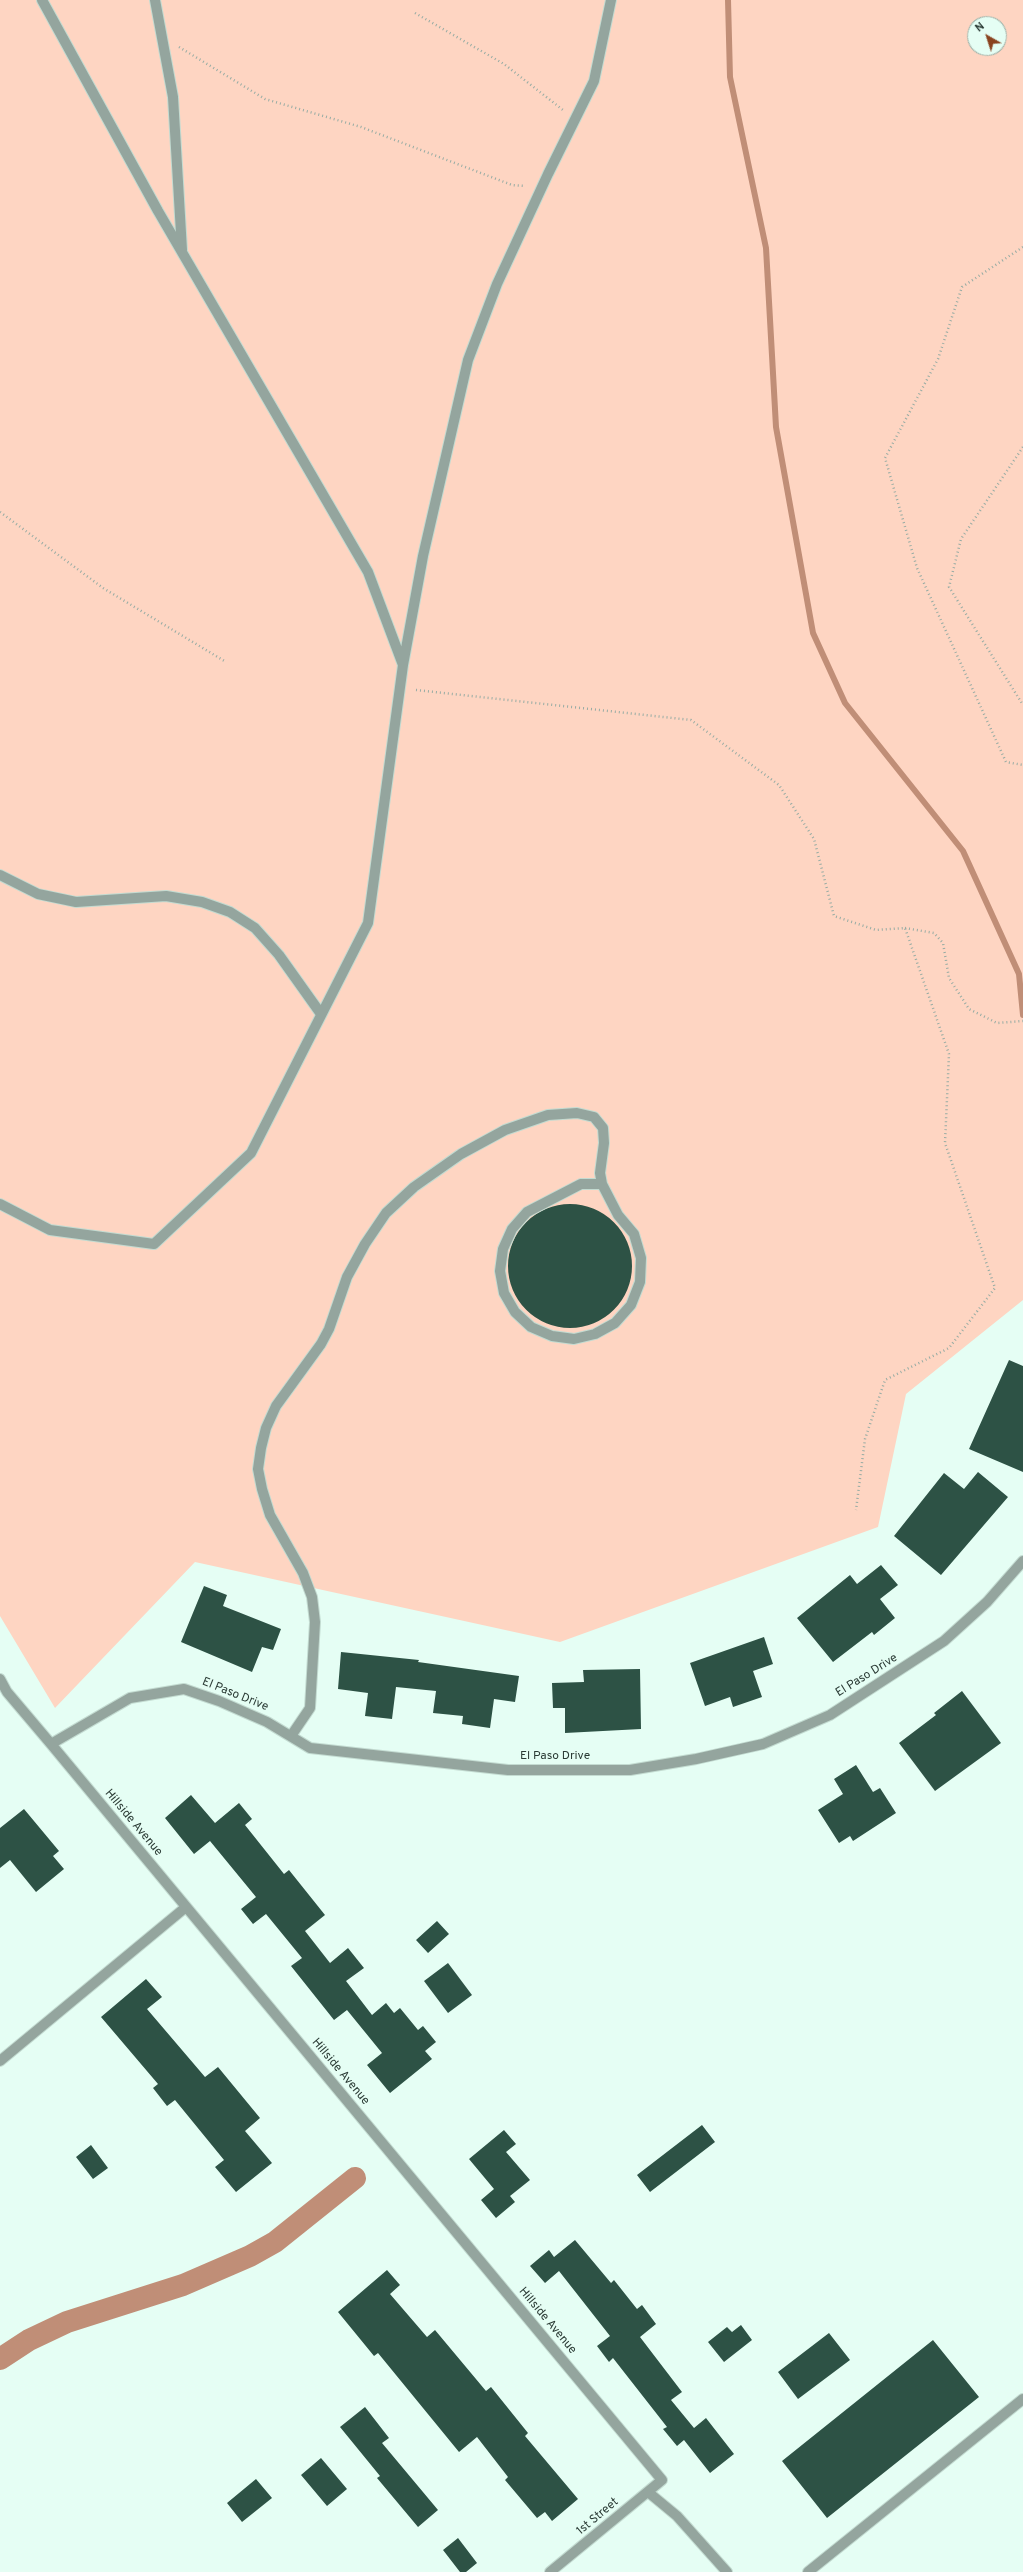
<!DOCTYPE html>
<html>
<head>
<meta charset="utf-8">
<style>
  body { margin:0 }
  #map { position:relative; width:1023px; height:2572px; overflow:hidden; background:#e5fef4; font-family:Overpass,sans-serif }
  canvas { display:block }
  .north { position:absolute; left:967px; top:16px; width:40px; height:40px; box-sizing:border-box; background:#e5fef4; border:1px solid #9ab0a7; border-radius:50%; rotate:321deg; font-size:11px; font-weight:700; line-height:16px; text-align:center; color:#2a3a34 }
  .north::after { content:''; display:block; margin:auto; width:14px; height:18px; background:#8a431f; clip-path:polygon(50% 0,100% 100%,50% 72%,0 100%) }
</style>
</head>
<body>
<div id="map">
<canvas width="1023" height="2572"></canvas>
<div class="north">N</div>
</div>
<script>
const g = document.querySelector('canvas').getContext('2d');
g.lineJoin = 'round';
function fill(path, color) { g.fillStyle = color; g.fill(path, 'evenodd'); }
const toPath = rows => new Path2D(rows.map(r => 'M' + r).join(''));
function stroke(path, color, width, dash) { g.strokeStyle = color; g.lineWidth = width; g.lineCap = dash ? 'butt' : 'round'; g.setLineDash(dash || []); g.stroke(path); }
function label(font, color, halo, rows, align = 'center') {
  g.font = font + ' Overpass,sans-serif'; g.lineWidth = 4; g.setLineDash([]); g.textBaseline = 'middle'; g.strokeStyle = halo; g.fillStyle = color; for (const [text, x, y, turn = 0] of rows) {
    g.save(); g.translate(x, y); g.rotate((+turn || 0) * Math.PI / 180); g.textAlign = isNaN(turn) ? turn : align; if (halo) g.strokeText(text, 0, 0); g.fillText(text, 0, 0); g.restore();
  }
}
const green = toPath([
  [0,0,1023,0,1023,1300,906,1394,878,1527,560,1642,195,1562,55,1708,0,1616],
  [975,24,999,24,999,48,975,48]
]);
const stream = toPath([
  [728,0,730,77,766,248,776,427,813,633,845,703,963,851,1019,974,1023,1015]
]);
const canal = toPath([
  [0,2359,29,2340,67,2322,183,2285,250,2256,275,2242,355,2178]
]);
const building = toPath([
  '508 1266a62 62 0 1 1 124 0a62 62 0 1 1-124 0Z',
  [1009,1360,1023,1366,1023,1472,969,1449],
  [978,1472,1008,1497,941,1575,894,1536,944,1473,964,1489],
  [881,1565,898,1585,880,1599,895,1618,874,1635,872,1632,833,1662,797,1618,850,1575,857,1584],
  [204,1586,227,1595,223,1606,281,1629,273,1650,262,1647,252,1672,181,1642],
  [764,1637,773,1664,753,1671,762,1697,733,1707,730,1697,705,1706,690,1663],
  [341,1652,419,1660,418,1662,519,1676,515,1702,494,1699,490,1728,462,1724,463,1716,433,1713,436,1691,396,1687,392,1719,365,1716,368,1693,338,1689],
  [640,1669,641,1729,565,1733,565,1708,553,1708,552,1683,584,1682,583,1670],
  [962,1691,1001,1743,935,1791,899,1743,936,1715,934,1713],
  [856,1765,873,1792,880,1788,896,1813,853,1841,850,1836,839,1843,818,1810,843,1794,834,1779],
  [191,1795,215,1823,239,1803,252,1819,245,1825,284,1874,289,1870,325,1915,305,1931,330,1963,348,1948,364,1968,346,1981,372,2015,386,2003,394,2013,400,2008,418,2030,423,2026,436,2042,425,2051,432,2059,390,2093,367,2065,382,2053,347,2010,334,2020,291,1966,302,1958,266,1914,253,1924,241,1909,256,1897,210,1841,194,1854,165,1818],
  [24,1809,59,1851,53,1856,64,1869,36,1892,10,1860,0,1868,0,1828],
  [437,1921,449,1934,428,1953,416,1940],
  [448,1963,472,1995,448,2013,424,1981],
  [146,1979,162,1997,147,2009,205,2077,218,2067,260,2118,245,2131,272,2163,236,2192,215,2167,224,2160,175,2100,167,2106,153,2088,158,2084,101,2017],
  [702,2125,715,2142,650,2192,637,2175],
  [504,2130,516,2144,506,2152,530,2180,510,2196,515,2202,496,2218,481,2200,494,2189,469,2159],
  [91,2145,108,2168,93,2179,76,2157],
  [575,2240,611,2283,614,2280,637,2309,642,2305,656,2324,640,2337,682,2392,671,2400,694,2428,706,2418,734,2454,710,2473,684,2440,677,2446,663,2429,667,2427,613,2358,609,2362,597,2346,610,2336,559,2271,545,2283,530,2266,549,2250,554,2257],
  [387,2270,400,2285,390,2294,427,2337,435,2330,486,2391,491,2387,528,2433,525,2436,578,2499,552,2521,545,2512,537,2518,505,2480,508,2477,477,2437,459,2452,378,2353,374,2356,338,2312],
  [741,2325,752,2340,724,2362,708,2342,727,2327,732,2332],
  [829,2333,850,2360,798,2399,778,2372],
  [933,2340,979,2397,827,2518,782,2461],
  [365,2407,389,2438,382,2443,438,2510,418,2527,377,2478,380,2476,340,2427],
  [321,2458,347,2489,327,2506,301,2475],
  [256,2479,272,2498,242,2522,227,2503],
  [458,2538,477,2563,466,2572,460,2572,443,2550]
]);
const path = toPath([
  [415,13,504,64,563,110],
  [179,47,265,99,361,127,512,185,525,186],
  [1023,247,962,287,938,359,885,458,917,568,1006,762,1023,765],
  [1023,447,961,539,949,587,1023,705],
  [0,512,103,588,226,662],
  [416,690,691,720,779,785,814,839,834,916,876,930,905,928,949,1054,945,1143,995,1288,949,1348,885,1380,865,1439,856,1510],
  [905,928,934,933,943,943,949,978,969,1009,997,1023,1023,1021]
]);
const minor = toPath([
  [155,0,173,97,182,250],
  [403,665,423,556,468,360,497,284,548,174,594,81,611,0],
  [0,875,38,894,76,902,166,896,202,902,230,912,255,928,279,955,321,1014],
  [581,1184,602,1184,618,1215,634,1234,641,1258,640,1282,631,1305,615,1323,595,1334,574,1339,552,1336,531,1327,515,1312,504,1293,500,1271,503,1249,512,1229,527,1212,581,1184],
  [0,1204,50,1230,154,1244,251,1153,368,923,403,665,368,572,158,211,42,0],
  [0,1679,7,1692,51,1744,662,2480,550,2572],
  [291,1736,310,1708,315,1622,312,1597,303,1573,270,1515,262,1489,258,1469,261,1448,266,1428,276,1406,321,1344,329,1329,347,1277,365,1244,386,1213,414,1187,461,1154,505,1130,548,1115,577,1113,594,1117,603,1128,604,1143,600,1173,602,1184],
  [51,1744,130,1698,184,1689,219,1701,267,1722,310,1748,508,1770,630,1770,696,1759,763,1744,830,1715,944,1641,987,1602,1023,1561],
  [0,2061,186,1907],
  [648,2492,677,2516,727,2572],
  [808,2572,1023,2399]
]);
const streetNames = [
  ["El Paso Drive",867,1676,-32],
  ["El Paso Drive",235,1695,22],
  ["El Paso Drive",555,1757],
  ["Hillside Avenue",133,1823,50],
  ["Hillside Avenue",340,2072,50],
  ["Hillside Avenue",547,2321,50],
  ["1st Street",598,2517,-40]
];
fill(green, '#fed5c2');
stroke(stream, '#c08e77', 6);
stroke(canal, '#c08e77', 22);
fill(building, '#2d5245');
stroke(minor, '#c3dbd1', 12);
stroke(path, '#97aca4', 2.5, [1, 3]);
stroke(minor, '#94a59e', 10);
label('12px', '#2a3a34', '#e5fef4', streetNames);
</script>
</body>
</html>
